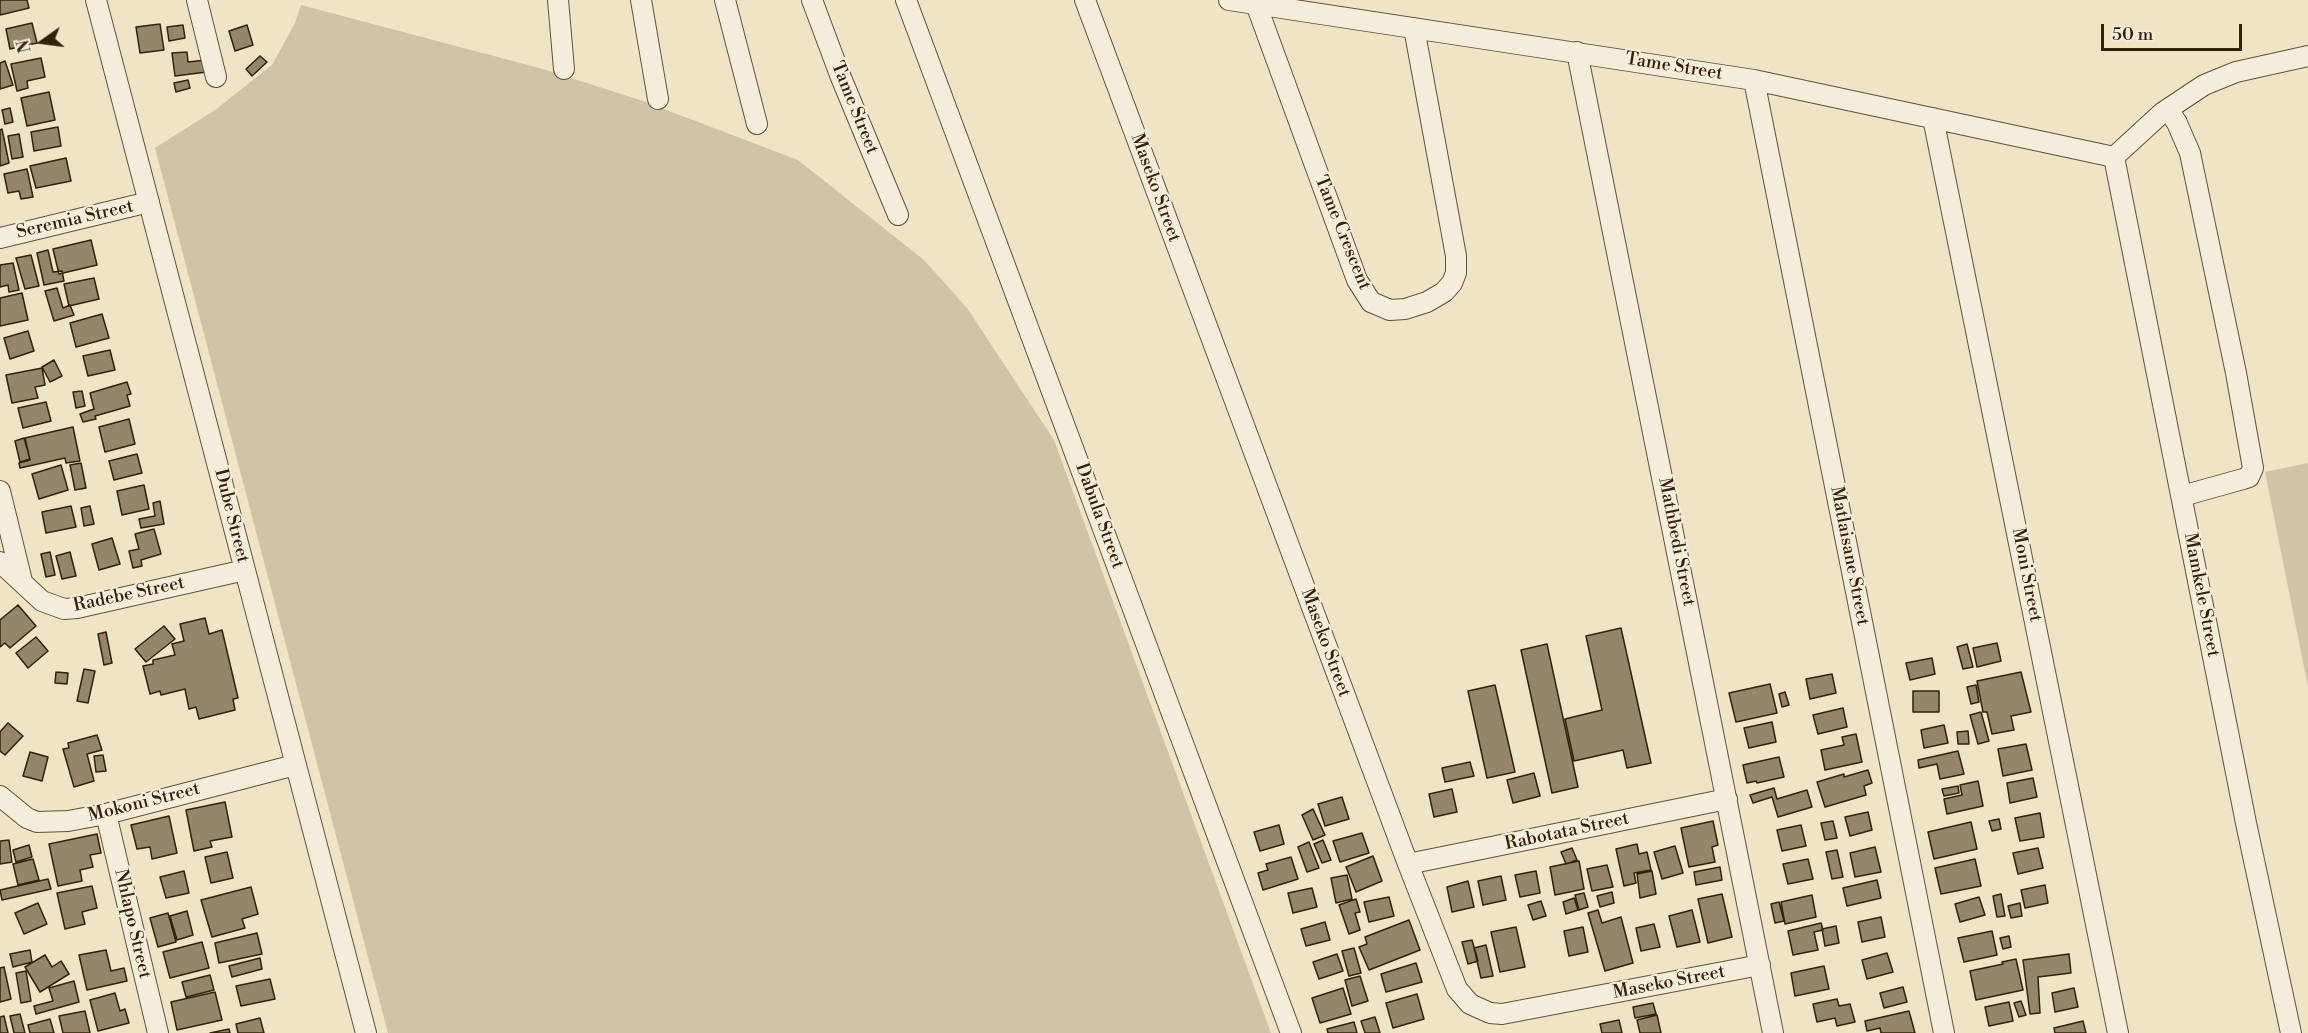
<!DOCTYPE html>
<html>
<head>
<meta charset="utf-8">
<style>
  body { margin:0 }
  #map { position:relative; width:2308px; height:1033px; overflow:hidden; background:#f0e4c7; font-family:"Libre Bodoni",serif }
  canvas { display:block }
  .north { position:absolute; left:12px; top:12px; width:60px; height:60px; -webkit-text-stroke:4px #f5eddb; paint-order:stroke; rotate:256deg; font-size:16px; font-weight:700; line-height:24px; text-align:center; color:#332108 }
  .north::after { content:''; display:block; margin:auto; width:21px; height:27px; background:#332108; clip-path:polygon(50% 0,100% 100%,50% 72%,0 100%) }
  .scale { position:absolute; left:2101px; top:24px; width:141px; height:27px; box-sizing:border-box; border:3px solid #332108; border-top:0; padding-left:8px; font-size:18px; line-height:21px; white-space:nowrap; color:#332108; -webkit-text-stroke:4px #f5eddb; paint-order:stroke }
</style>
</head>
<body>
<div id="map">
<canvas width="2308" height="1033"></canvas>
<div class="north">N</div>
<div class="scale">50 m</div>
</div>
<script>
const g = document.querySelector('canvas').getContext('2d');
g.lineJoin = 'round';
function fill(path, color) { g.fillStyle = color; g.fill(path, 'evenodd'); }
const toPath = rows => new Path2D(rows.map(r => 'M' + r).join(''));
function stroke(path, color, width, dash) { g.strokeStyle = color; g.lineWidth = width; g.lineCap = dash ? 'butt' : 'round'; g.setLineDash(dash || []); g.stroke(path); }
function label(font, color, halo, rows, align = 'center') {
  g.font = font + ' "Libre Bodoni",serif'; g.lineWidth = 4.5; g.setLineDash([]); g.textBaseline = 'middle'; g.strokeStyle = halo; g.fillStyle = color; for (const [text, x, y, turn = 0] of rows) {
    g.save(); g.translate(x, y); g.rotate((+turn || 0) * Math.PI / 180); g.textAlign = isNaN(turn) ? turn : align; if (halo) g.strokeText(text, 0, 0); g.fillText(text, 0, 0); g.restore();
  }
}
const green = toPath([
  [301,5,543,69,643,101,798,160,924,260,967,308,1054,440,1271,1033,388,1033,155,148,215,110,272,65,295,23],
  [2308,463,2308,687,2265,472]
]);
const building = toPath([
  [0,0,27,0,29,8,0,15,0,0],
  [32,23,37,43,10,49,6,29,32,23],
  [160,24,164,50,140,53,136,27,160,24],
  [183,25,185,38,169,41,167,27,183,25],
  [247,25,253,45,235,51,229,31,247,25],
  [187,52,188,62,206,60,207,72,175,76,172,53,187,52],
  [260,56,267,62,252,76,246,69,260,56],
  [41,58,45,77,27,81,28,88,17,91,11,64,41,58],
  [5,61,13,85,0,89,0,63,5,61],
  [188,80,190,88,176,92,174,83,188,80],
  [49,92,55,120,27,126,21,98,49,92],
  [10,108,13,122,5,124,2,110,10,108],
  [58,127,61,146,34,151,31,132,58,127],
  [2,129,9,163,0,166,0,130,2,129],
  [19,134,23,157,12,159,8,136,19,134],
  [66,158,71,181,36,188,30,166,66,158],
  [27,169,33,197,21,199,19,191,8,193,4,174,27,169],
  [91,240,97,265,59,274,53,249,91,240],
  [48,250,53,272,62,271,64,281,44,285,37,253,48,250],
  [31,255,39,286,25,289,16,258,31,255],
  [13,263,19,290,9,292,8,285,0,287,0,265,13,263],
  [94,278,99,299,69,306,64,284,94,278],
  [57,288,63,308,70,305,74,315,54,321,45,291,57,288],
  [22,293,28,320,0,326,0,298,22,293],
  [102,314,109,338,76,347,70,323,102,314],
  [28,331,34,351,10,359,4,338,28,331],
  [110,350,115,370,88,376,83,356,110,350],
  [54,360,62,376,50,382,42,367,54,360],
  [42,368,45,385,35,387,38,398,12,403,6,375,42,368],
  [127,382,131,394,127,395,130,406,95,416,96,419,83,422,80,414,94,409,90,393,127,382],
  [82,391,85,406,76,408,73,392,82,391],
  [46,402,51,421,23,428,18,408,46,402],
  [129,419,135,444,105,452,99,427,129,419],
  [73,427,80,461,66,463,65,458,20,468,19,463,30,460,25,438,73,427],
  [24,438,30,459,20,462,15,441,24,438],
  [137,454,142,473,114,480,109,461,137,454],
  [81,463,86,488,75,490,70,465,81,463],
  [61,465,68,490,39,499,32,474,61,465],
  [144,485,149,509,122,515,117,491,144,485],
  [160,501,164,524,141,528,139,519,155,516,153,503,160,501],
  [71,506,76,527,46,533,42,512,71,506],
  [90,506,94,524,84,526,81,508,90,506],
  [154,529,161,554,141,560,142,566,133,568,129,551,139,549,135,534,154,529],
  [112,538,120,564,99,570,92,544,112,538],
  [50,552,55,575,46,577,41,554,50,552],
  [70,552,76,576,62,579,56,556,70,552],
  [18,605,36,626,10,648,5,643,0,647,0,620,18,605],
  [205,618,209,634,222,630,238,698,233,699,235,710,199,719,196,707,189,709,185,689,161,695,160,691,150,694,143,666,153,664,153,660,175,655,172,644,184,641,180,624,205,618],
  [164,626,175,639,146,662,135,649,164,626],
  [1621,628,1651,763,1627,768,1623,750,1574,761,1565,719,1602,710,1586,636,1621,628],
  [106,632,112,663,104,665,98,634,106,632],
  [36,637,48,651,28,668,16,653,36,637],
  [1997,643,2001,661,1977,667,1973,648,1997,643],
  [1547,644,1578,787,1552,793,1521,650,1547,644],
  [1967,644,1973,667,1963,669,1957,647,1967,644],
  [1932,658,1935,674,1910,680,1906,663,1932,658],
  [84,669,95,671,88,703,77,701,84,669],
  [56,672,68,673,67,684,55,683,56,672],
  [2021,672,2031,712,2011,716,2014,730,1992,734,1987,712,1983,712,1977,681,2021,672],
  [1832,674,1836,693,1810,699,1806,679,1832,674],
  [1770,684,1777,713,1736,722,1729,693,1770,684],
  [1495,685,1515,772,1487,778,1468,691,1495,685],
  [1976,685,1979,702,1971,704,1967,687,1976,685],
  [1913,691,1939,691,1939,712,1913,712,1913,691],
  [1785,692,1789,705,1782,707,1779,694,1785,692],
  [1843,708,1847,727,1818,734,1813,715,1843,708],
  [1981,712,1989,741,1978,744,1970,715,1981,712],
  [1772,722,1776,742,1749,748,1744,728,1772,722],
  [8,723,23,736,5,755,0,751,0,732,8,723],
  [1944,725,1948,743,1924,748,1921,730,1944,725],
  [1968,731,1969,744,1958,744,1957,732,1968,731],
  [1856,734,1862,762,1825,770,1821,750,1844,745,1842,737,1856,734],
  [97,735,102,750,87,754,94,781,74,787,63,749,69,748,68,743,97,735],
  [2026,744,2032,770,2003,776,1998,749,2026,744],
  [1958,751,1964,774,1940,779,1937,764,1919,768,1918,760,1958,751],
  [30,752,48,757,42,781,23,776,30,752],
  [103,755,106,771,96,772,94,756,103,755],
  [1779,757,1784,777,1757,783,1756,781,1747,783,1743,765,1779,757],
  [1470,762,1474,776,1445,782,1442,768,1470,762],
  [1868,770,1872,783,1864,786,1866,795,1825,807,1817,782,1844,774,1844,777,1868,770],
  [1534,773,1540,796,1513,803,1507,780,1534,773],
  [2033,778,2037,797,2010,803,2007,783,2033,778],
  [1978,781,1983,806,1947,814,1944,799,1962,795,1960,785,1978,781],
  [1958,786,1959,793,1944,796,1942,789,1958,786],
  [1774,788,1777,799,1807,790,1812,807,1778,817,1772,797,1753,803,1750,795,1774,788],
  [1452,789,1457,812,1434,817,1429,794,1452,789],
  [1342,797,1349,819,1325,826,1318,804,1342,797],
  [225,802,232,837,210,841,212,847,194,851,186,810,225,802],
  [1313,809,1325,835,1313,840,1302,815,1313,809],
  [1868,812,1872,830,1850,836,1845,817,1868,812],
  [2040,813,2044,837,2020,841,2015,818,2040,813],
  [169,816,177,853,152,859,150,847,137,849,131,825,169,816],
  [1999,819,2001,829,1992,831,1989,821,1999,819],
  [1713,821,1718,845,1712,847,1715,862,1689,867,1681,828,1713,821],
  [1833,821,1837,838,1825,840,1821,823,1833,821],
  [1971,822,1977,849,1934,859,1928,832,1971,822],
  [1279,825,1284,844,1260,851,1254,832,1279,825],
  [1801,825,1806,846,1782,851,1777,830,1801,825],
  [1362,833,1369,853,1340,862,1333,841,1362,833],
  [97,834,101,853,90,855,93,867,80,870,82,881,58,886,49,844,97,834],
  [9,840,12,862,0,864,0,841,9,840],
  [1323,840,1331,860,1322,863,1314,844,1323,840],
  [1309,842,1319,868,1307,872,1298,847,1309,842],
  [1637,844,1639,854,1647,852,1651,870,1634,873,1636,883,1624,886,1616,849,1637,844],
  [29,845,32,857,16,862,13,850,29,845],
  [1675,846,1683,873,1662,879,1654,852,1675,846],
  [1875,847,1881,872,1855,877,1850,853,1875,847],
  [1572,848,1577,860,1566,864,1561,852,1572,848],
  [2038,848,2043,868,2018,874,2013,853,2038,848],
  [1837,850,1843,877,1832,879,1826,852,1837,850],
  [227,852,233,878,211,883,205,857,227,852],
  [1373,856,1382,881,1356,892,1346,867,1373,856],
  [1291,857,1298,879,1263,890,1258,873,1268,870,1266,864,1291,857],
  [33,859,39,880,18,885,13,864,33,859],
  [1808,859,1813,879,1788,884,1783,864,1808,859],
  [1975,859,1981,886,1941,894,1935,868,1975,859],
  [1579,861,1584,889,1555,895,1550,867,1579,861],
  [1607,865,1613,887,1592,891,1587,869,1607,865],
  [1720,867,1722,880,1696,885,1694,872,1720,867],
  [184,871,189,893,166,898,160,877,184,871],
  [1536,871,1540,893,1520,897,1515,875,1536,871],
  [1652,871,1656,894,1640,898,1637,874,1652,871],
  [1347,875,1352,899,1336,903,1331,878,1347,875],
  [1501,876,1506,900,1483,905,1478,881,1501,876],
  [48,879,51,889,2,900,0,890,48,879],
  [1877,880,1881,898,1847,906,1843,888,1877,880],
  [1468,881,1474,907,1452,912,1447,887,1468,881],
  [2045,885,2048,903,2025,908,2021,890,2045,885],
  [92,886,97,908,82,912,85,924,65,929,57,893,92,886],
  [251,887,258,914,242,919,245,928,212,937,201,900,251,887],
  [1312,888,1317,907,1293,913,1288,893,1312,888],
  [1612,892,1614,903,1600,907,1597,896,1612,892],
  [1584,893,1588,907,1579,910,1575,895,1584,893],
  [1722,894,1732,937,1708,943,1698,899,1722,894],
  [2001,894,2005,916,1997,917,1993,896,2001,894],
  [1812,895,1816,917,1785,924,1781,902,1812,895],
  [1389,897,1394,916,1369,922,1364,902,1389,897],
  [1979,897,1985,915,1960,922,1955,904,1979,897],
  [1574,898,1578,910,1566,914,1563,902,1574,898],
  [1356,899,1360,912,1355,913,1360,930,1349,934,1339,905,1356,899],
  [1541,901,1546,916,1533,920,1528,905,1541,901],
  [1779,902,1784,921,1775,923,1771,904,1779,902],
  [38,903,47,924,24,934,15,913,38,903],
  [2020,903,2022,916,2011,918,2008,906,2020,903],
  [1598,910,1602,923,1621,917,1633,963,1605,971,1588,913,1598,910],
  [1692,910,1700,942,1677,947,1669,916,1692,910],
  [187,911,193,935,177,940,170,916,187,911],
  [168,913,176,942,158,947,150,918,168,913],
  [1881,917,1885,937,1862,942,1858,922,1881,917],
  [1409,920,1420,950,1369,970,1359,947,1367,944,1365,937,1409,920],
  [1325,922,1330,940,1306,946,1301,929,1325,922],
  [1821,923,1823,930,1814,932,1818,950,1793,955,1788,931,1821,923],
  [1654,924,1660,947,1641,951,1636,928,1654,924],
  [1836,926,1839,943,1825,946,1822,929,1836,926],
  [1516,927,1525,967,1500,972,1491,932,1516,927],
  [1583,927,1588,952,1569,956,1564,931,1583,927],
  [1992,931,1997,955,1964,962,1958,938,1992,931],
  [257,933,262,954,219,963,215,943,257,933],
  [2009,936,2011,947,2003,949,2000,938,2009,936],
  [1472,940,1478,961,1468,964,1462,942,1472,940],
  [202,942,209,968,170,978,163,952,202,942],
  [1486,945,1493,976,1481,978,1474,948,1486,945],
  [1354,948,1361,973,1349,976,1342,951,1354,948],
  [30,950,32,962,13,967,10,954,30,950],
  [106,950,111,971,124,968,127,981,87,990,79,955,106,950],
  [1887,953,1893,972,1867,979,1862,960,1887,953],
  [1337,954,1343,971,1319,979,1313,962,1337,954],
  [2069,954,2071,973,2038,977,2040,1013,2030,1014,2023,960,2069,954],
  [45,955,52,967,61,961,69,974,40,992,25,967,45,955],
  [260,958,262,969,232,977,229,966,260,958],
  [2016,959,2023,990,1976,1000,1970,971,2003,964,2002,962,2016,959],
  [1416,963,1422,982,1386,992,1381,974,1416,963],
  [1824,966,1829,989,1795,996,1791,973,1824,966],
  [4,967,11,999,0,1002,0,968,4,967],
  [26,971,31,1001,21,1003,16,973,26,971],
  [210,975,214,990,186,997,182,982,210,975],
  [1360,976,1368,1001,1352,1006,1345,980,1360,976],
  [270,979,275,999,241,1006,236,986,270,979],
  [74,981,79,1002,36,1014,34,1006,53,1001,49,988,74,981],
  [1903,987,1907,1002,1884,1008,1880,993,1903,987],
  [1343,988,1351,1014,1320,1023,1312,998,1343,988],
  [2074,988,2078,1007,2055,1012,2052,993,2074,988],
  [215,992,222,1020,177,1030,171,1002,215,992],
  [115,993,120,1011,125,1009,129,1023,98,1031,90,1000,115,993],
  [1417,994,1424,1019,1393,1028,1386,1003,1417,994],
  [1837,999,1839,1006,1850,1004,1855,1022,1837,1026,1835,1018,1817,1022,1813,1004,1837,999],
  [2021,1001,2026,1015,2019,1017,2014,1003,2021,1001],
  [2009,1002,2013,1021,1989,1026,1985,1007,2009,1002],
  [1653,1003,1656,1014,1635,1018,1633,1007,1653,1003],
  [85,1011,90,1033,63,1033,59,1016,85,1011],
  [1909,1011,1915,1033,1881,1033,1880,1028,1867,1031,1865,1021,1909,1011],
  [20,1014,25,1033,14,1033,10,1016,20,1014],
  [1657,1015,1661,1033,1640,1033,1637,1020,1657,1015],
  [4,1016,8,1033,0,1033,0,1017,4,1016],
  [1375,1017,1380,1033,1365,1033,1361,1021,1375,1017],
  [260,1018,264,1033,238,1033,236,1024,260,1018],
  [50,1019,54,1033,30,1033,28,1025,50,1019],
  [1619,1020,1622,1033,1602,1033,1600,1024,1619,1020],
  [2083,1021,2086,1033,2055,1033,2054,1028,2083,1021],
  [1354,1022,1357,1033,1328,1033,1327,1029,1354,1022],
  [229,1029,230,1033,210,1033,229,1029]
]);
const minor = toPath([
  [96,0,366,1033],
  [197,0,216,77],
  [558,0,564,69],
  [641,0,658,99],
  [725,0,757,124],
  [812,0,840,75,898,215],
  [906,0,1291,1033],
  [1085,0,1408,864,1457,989,1470,1004,1490,1013,1502,1014,1760,965],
  [1229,0,1754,80,2114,157],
  [1256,4,1357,280,1371,302,1390,310,1405,309,1427,302,1444,292,1452,283,1456,273,1456,256,1414,28],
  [1577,52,1773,1033],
  [1754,80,1944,1033],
  [2168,109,2177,123,2190,153,2236,373,2253,468,2249,477,2243,479,2182,496],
  [1933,118,2118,1033],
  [2114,157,2246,823,2291,1033],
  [2114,157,2162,113,2204,85,2236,72,2308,56],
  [0,238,149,202],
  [0,491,22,581],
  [0,562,42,601,64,609,77,608,245,570],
  [0,796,27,818,37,822,68,821,106,814,295,765],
  [106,814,158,1033],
  [1408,864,1727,799]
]);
const streetNames = [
  ["Tame Street",1674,67,9],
  ["Tame Street",854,108,68],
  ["Maseko Street",1155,188,70],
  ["Seremia Street",75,220,-13],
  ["Tame Crescent",1342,233,68],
  ["Dube Street",231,516,76],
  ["Dabula Street",1099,516,70],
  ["Mathbedi Street",1676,542,79],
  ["Matlaisane Street",1849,556,79],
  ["Moni Street",2026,575,79],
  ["Radebe Street",129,595,-12],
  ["Mamkele Street",2201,595,79],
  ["Maseko Street",1325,643,70],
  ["Mokoni Street",144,803,-14],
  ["Rabotata Street",1567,832,-12],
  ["Nhlapo Street",132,924,77],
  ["Maseko Street",1669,983,-11]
];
fill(green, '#d0c3a7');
fill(building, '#95866b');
stroke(building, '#332108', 1.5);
stroke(minor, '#625238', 22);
stroke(minor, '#f5eddb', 20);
label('18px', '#332108', '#f5eddb', streetNames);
</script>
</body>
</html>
